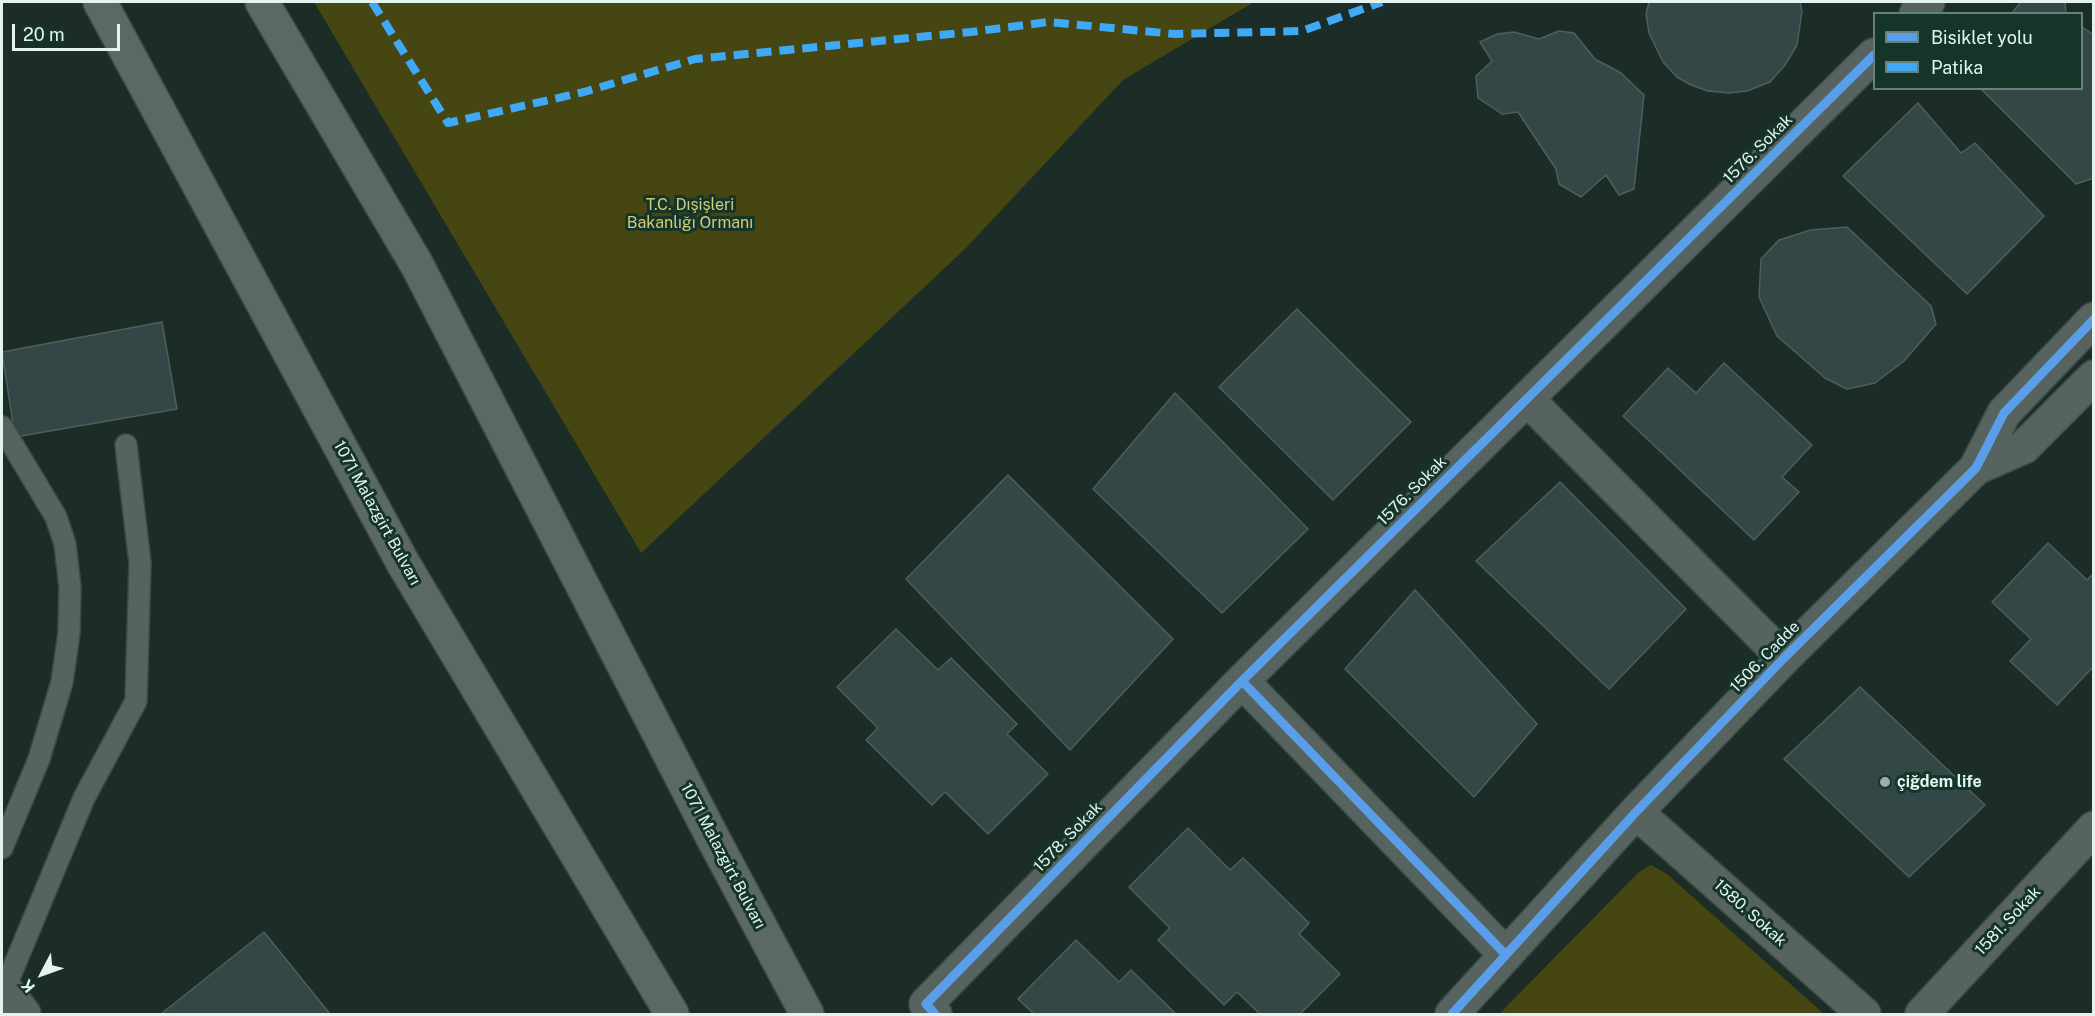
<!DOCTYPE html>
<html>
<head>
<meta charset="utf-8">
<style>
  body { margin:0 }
  #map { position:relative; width:2095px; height:1016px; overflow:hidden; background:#1c2d27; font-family:"Public Sans",sans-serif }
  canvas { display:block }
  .frame { position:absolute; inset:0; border:3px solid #e2f4ed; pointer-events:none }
  .legend { position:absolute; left:1873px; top:12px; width:210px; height:78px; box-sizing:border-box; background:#15342a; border:2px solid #678178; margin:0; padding:8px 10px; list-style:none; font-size:18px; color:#e2f4ed }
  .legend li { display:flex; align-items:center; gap:12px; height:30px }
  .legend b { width:30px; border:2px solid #678178 }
  .north { position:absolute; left:12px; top:944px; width:60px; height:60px; -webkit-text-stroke:4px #15342a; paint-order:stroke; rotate:229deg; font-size:16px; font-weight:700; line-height:24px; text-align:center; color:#e2f4ed }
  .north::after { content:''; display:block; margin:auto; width:21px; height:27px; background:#e2f4ed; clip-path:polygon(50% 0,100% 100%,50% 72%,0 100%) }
  .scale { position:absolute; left:12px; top:24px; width:108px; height:27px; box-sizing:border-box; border:3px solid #e2f4ed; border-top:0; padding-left:8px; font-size:18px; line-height:21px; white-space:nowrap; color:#e2f4ed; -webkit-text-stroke:4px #15342a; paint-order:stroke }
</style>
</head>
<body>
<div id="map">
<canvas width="2095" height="1016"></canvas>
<div class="frame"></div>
<ul class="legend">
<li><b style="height:8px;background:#5a9eea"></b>Bisiklet yolu</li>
<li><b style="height:8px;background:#3fa9f5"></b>Patika</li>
</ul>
<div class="north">K</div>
<div class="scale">20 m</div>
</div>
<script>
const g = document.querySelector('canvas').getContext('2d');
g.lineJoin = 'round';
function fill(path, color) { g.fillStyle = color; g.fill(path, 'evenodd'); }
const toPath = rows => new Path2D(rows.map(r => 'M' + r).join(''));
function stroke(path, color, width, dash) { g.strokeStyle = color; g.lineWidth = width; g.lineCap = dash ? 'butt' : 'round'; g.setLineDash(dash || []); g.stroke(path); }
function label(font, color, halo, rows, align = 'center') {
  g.font = font + ' "Public Sans",sans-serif'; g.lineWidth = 6; g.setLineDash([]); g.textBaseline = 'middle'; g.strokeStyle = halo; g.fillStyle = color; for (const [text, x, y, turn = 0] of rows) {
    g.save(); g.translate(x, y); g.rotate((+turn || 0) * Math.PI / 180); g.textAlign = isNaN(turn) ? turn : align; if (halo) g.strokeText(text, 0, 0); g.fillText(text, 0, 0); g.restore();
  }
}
const green = toPath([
  [314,2,1254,2,1123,80,966,248,641,553],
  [1651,865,1667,874,1824,1014,1499,1014,1639,872]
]);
const building = toPath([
  [1649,2,1800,2,1802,11,1797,45,1785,65,1770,82,1747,91,1729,93,1708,91,1691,85,1677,77,1663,62,1649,33,1646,14,1649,2],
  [2021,2,2065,2,2066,14,2011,14,2021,2],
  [2082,27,2094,35,2094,178,2076,184,1980,88,2082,88,2082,27],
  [1559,31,1574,33,1595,59,1621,73,1644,95,1634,189,1619,195,1606,175,1581,197,1559,184,1556,169,1518,112,1502,114,1478,98,1476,76,1492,61,1480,42,1497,34,1514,32,1539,39,1559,31],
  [1918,103,1961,153,1975,143,2044,216,1967,294,1843,176,1918,103],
  [1847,227,1931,306,1936,324,1904,361,1875,383,1847,389,1825,378,1777,336,1759,297,1761,259,1779,240,1811,230,1847,227],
  [1297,309,1411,422,1333,500,1219,387,1297,309],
  [162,322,177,409,15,437,2,352,162,322],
  [1724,363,1812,445,1782,477,1799,492,1754,540,1623,416,1668,368,1696,393,1724,363],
  [1175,393,1308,529,1222,613,1093,489,1175,393],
  [1008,475,1173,639,1070,750,906,579,1008,475],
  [1560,482,1686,609,1609,689,1476,561,1560,482],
  [2048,543,2087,580,2094,573,2094,666,2057,705,2010,661,2031,639,1992,602,2048,543],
  [1415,590,1537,724,1474,797,1345,669,1415,590],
  [896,629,938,670,951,658,1017,724,1007,734,1048,774,988,834,945,792,932,805,866,740,878,728,837,687,896,629],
  [1860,687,1985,805,1909,877,1784,759,1860,687],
  [1188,828,1230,870,1243,858,1309,923,1299,934,1340,974,1300,1014,1260,1014,1237,992,1224,1005,1158,940,1170,928,1129,887,1188,828],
  [264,932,330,1014,161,1014,264,932],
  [1076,940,1119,982,1131,970,1176,1014,1034,1014,1018,999,1076,940]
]);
const lane = toPath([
  [2,427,56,517,65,544,70,587,69,633,62,682,39,759,2,848],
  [5,988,84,798,136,701,140,563,126,445]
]);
const street = toPath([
  [1916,14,1928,2],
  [1527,399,1784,658],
  [1976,468,2024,447,2094,377],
  [1636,812,1864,1014],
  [1506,955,1242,681,1874,55],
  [2,985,24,1014],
  [935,1014,926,1004,1242,681],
  [1452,1014,1636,812,1784,658,1976,468,2004,413,2094,319],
  [1922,1014,2094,828]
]);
const primary = toPath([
  [100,2,403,563,672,1014],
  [262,2,417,265,715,842,807,1014]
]);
const quiet = toPath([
  [372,2,448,123,584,92,695,59,971,32,1048,22,1175,34,1302,31,1382,2]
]);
const cycleway = toPath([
  [1506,955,1242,681,1874,55],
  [935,1014,926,1004,1242,681],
  [1452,1014,1636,812,1784,658,1976,468,2004,413,2094,319]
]);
const markers = [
  [1885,782,6,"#9daea8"]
];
const streetNames = [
  ["1576. Sokak",1758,149,-45],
  ["1576. Sokak",1412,491,-45],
  ["1071 Malazgirt Bulvarı",377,513,61],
  ["1506. Cadde",1765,657,-46],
  ["1578. Sokak",1068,837,-46],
  ["1071 Malazgirt Bulvarı",723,856,62],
  ["1580. Sokak",1750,913,42],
  ["1581. Sokak",2008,921,-47]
];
const parkNames = [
  ["T.C. Dışişleri",690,205],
  ["Bakanlığı Ormanı",690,223]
];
const poiNames = [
  ["çiğdem life",1897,782]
];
fill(green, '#464612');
fill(building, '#324746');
stroke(building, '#505e5c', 1.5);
stroke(lane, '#3c4944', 24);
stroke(street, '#3c4944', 36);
stroke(primary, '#3c4944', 36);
stroke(lane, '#56635e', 21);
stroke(street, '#56635e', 33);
stroke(primary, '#5c6962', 33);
stroke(quiet, '#3fa9f5', 8, [15, 8]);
stroke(cycleway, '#5a9eea', 9);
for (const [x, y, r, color] of markers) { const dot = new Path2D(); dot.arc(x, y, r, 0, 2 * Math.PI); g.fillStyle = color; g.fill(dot); stroke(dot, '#15342a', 2); }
label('16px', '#e2f4ed', '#15342a', streetNames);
label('16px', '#cfcc73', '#15342a', parkNames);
label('bold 16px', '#e2f4ed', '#15342a', poiNames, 'left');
</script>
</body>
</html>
